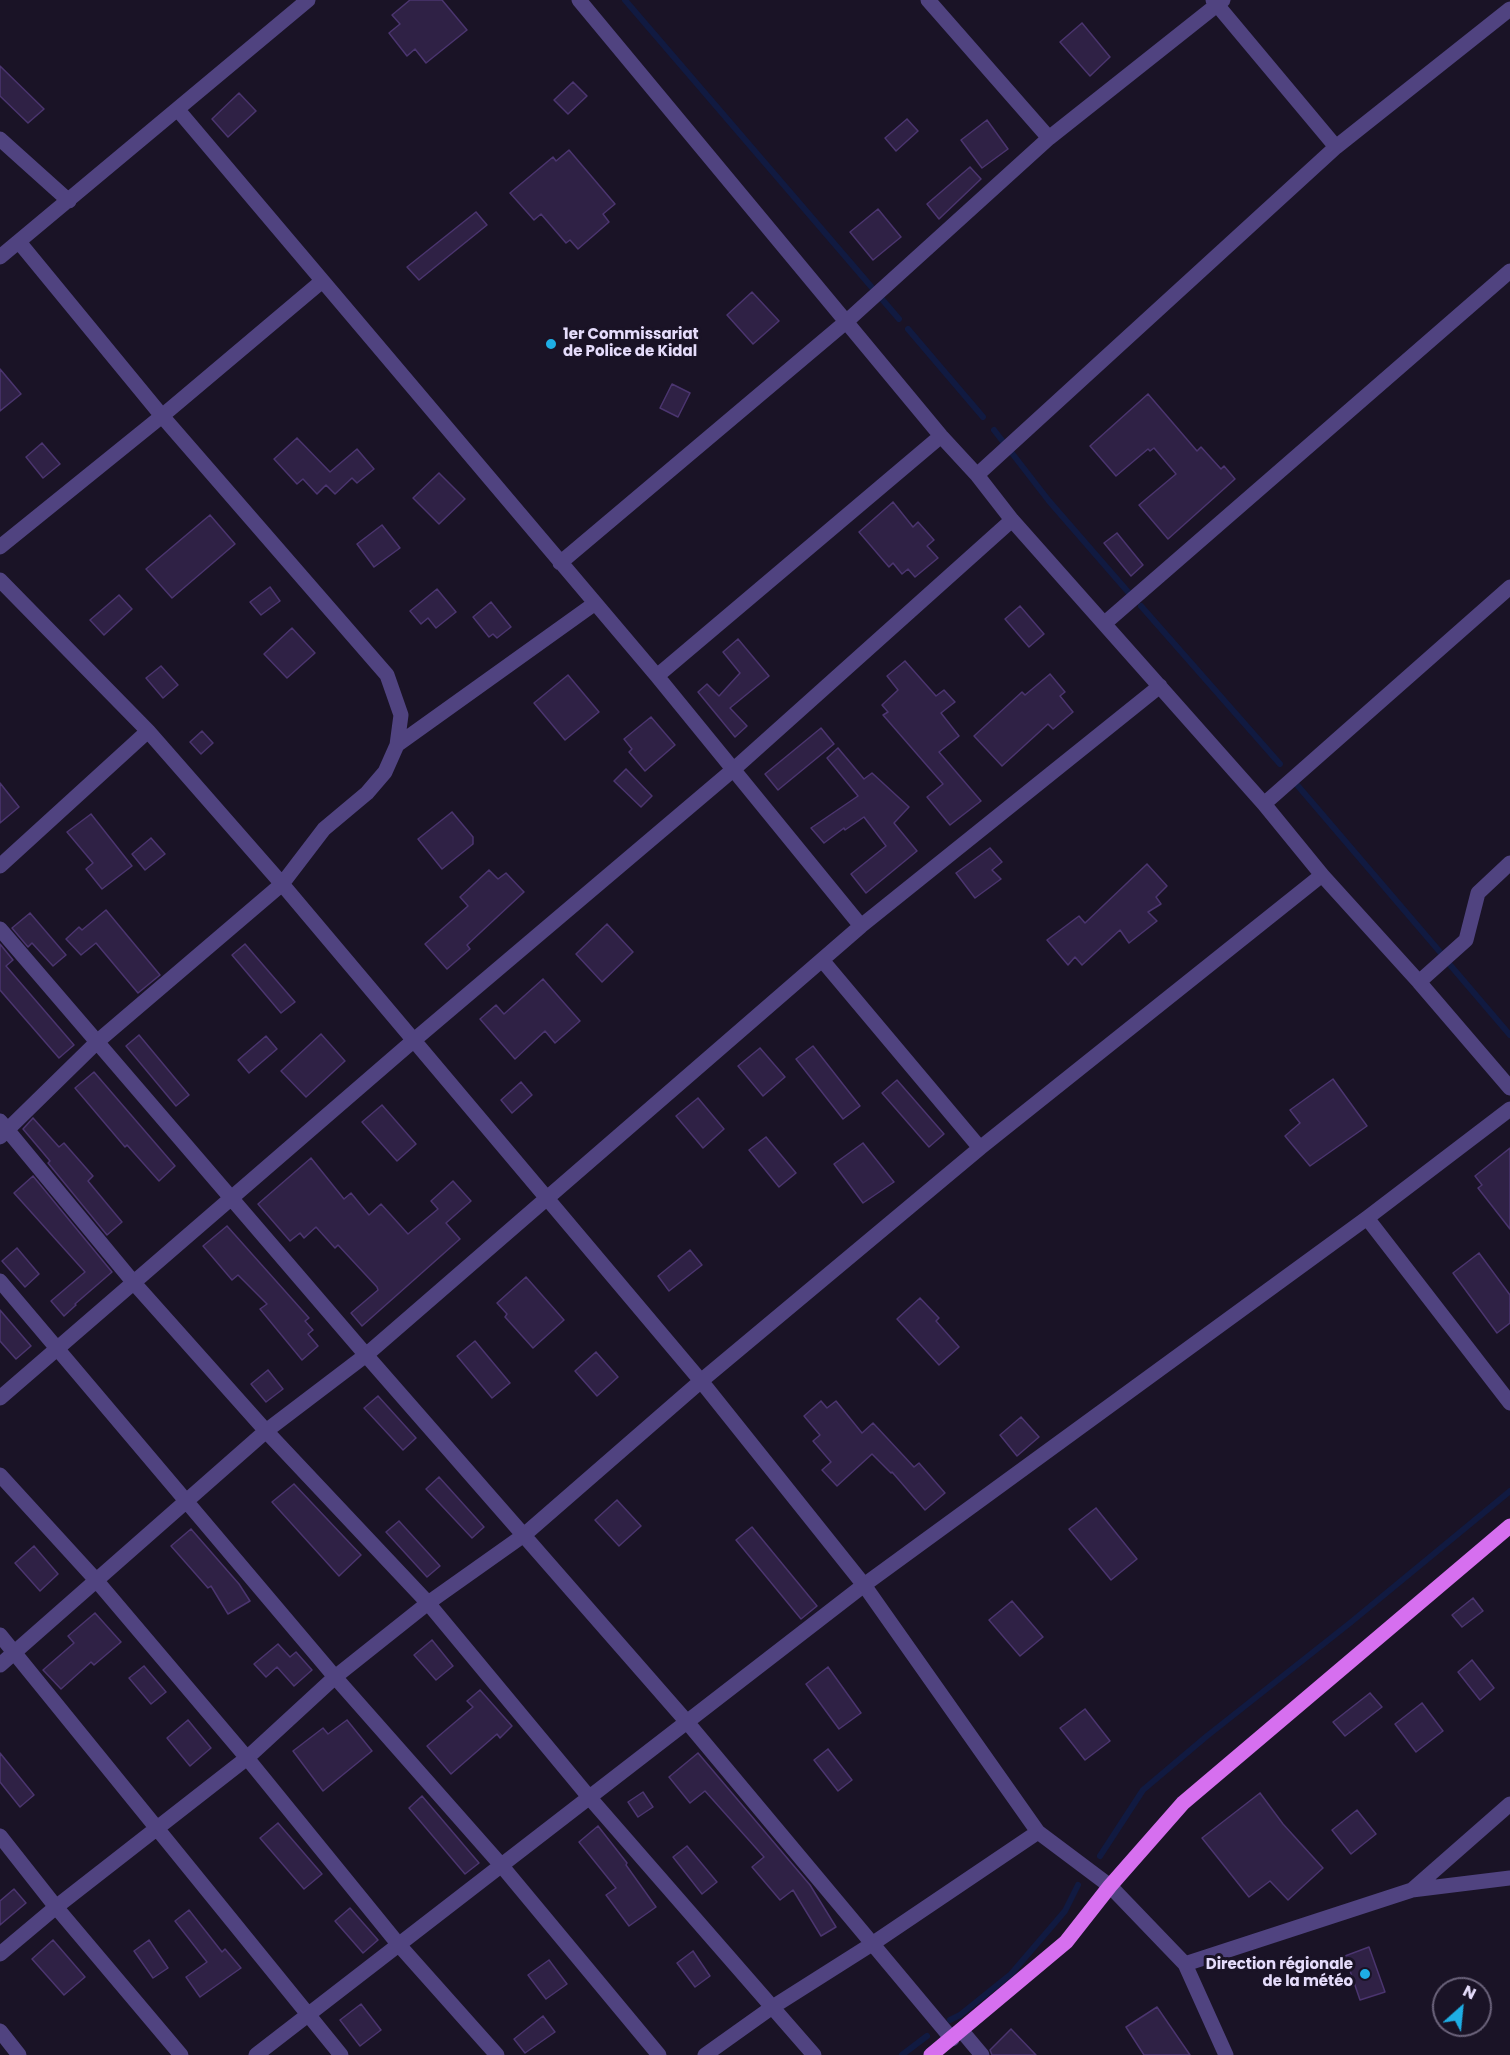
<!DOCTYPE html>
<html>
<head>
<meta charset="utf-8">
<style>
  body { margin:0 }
  #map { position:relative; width:1510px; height:2055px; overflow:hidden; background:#1a1326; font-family:Poppins,sans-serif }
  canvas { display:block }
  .north { position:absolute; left:1432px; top:1977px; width:60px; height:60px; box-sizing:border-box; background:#1a1326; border:2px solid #6b637b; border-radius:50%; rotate:27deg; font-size:16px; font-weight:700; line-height:24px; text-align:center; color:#e5dcfb }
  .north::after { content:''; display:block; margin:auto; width:21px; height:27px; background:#1eaee5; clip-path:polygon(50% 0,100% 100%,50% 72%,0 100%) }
</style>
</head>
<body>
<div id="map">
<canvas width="1510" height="2055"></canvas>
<div class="north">N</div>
</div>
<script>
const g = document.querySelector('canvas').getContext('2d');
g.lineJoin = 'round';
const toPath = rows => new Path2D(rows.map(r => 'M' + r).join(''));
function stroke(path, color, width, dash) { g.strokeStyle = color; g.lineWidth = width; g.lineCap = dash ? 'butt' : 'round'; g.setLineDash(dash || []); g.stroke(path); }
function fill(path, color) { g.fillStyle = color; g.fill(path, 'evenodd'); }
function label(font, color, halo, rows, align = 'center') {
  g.font = font + ' Poppins,sans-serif'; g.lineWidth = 6; g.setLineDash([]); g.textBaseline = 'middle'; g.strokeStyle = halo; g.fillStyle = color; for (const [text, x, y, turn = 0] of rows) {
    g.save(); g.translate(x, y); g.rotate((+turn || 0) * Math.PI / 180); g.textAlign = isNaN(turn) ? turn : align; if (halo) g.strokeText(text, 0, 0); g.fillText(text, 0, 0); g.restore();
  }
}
const stream = toPath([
  [625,0,899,319],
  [908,329,983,417],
  [994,430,1049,501,1129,593],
  [1141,606,1280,764],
  [1298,786,1440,952],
  [1451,966,1510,1035],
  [1100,1856,1143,1790,1207,1736,1350,1623,1510,1491],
  [950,2020,960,2015,1011,1974,1065,1911,1078,1885],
  [902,2055,927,2036]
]);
const building = toPath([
  [410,0,442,0,467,30,426,63,415,49,407,56,389,33,400,24,392,15,410,0],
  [1082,23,1110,57,1090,76,1060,42,1082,23],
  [0,66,44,109,28,123,0,96,0,66],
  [573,82,587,96,568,114,554,100,573,82],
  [239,93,256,111,228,137,212,119,239,93],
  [907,119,918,131,896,151,885,138,907,119],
  [987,120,1008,149,982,168,961,140,987,120],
  [569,150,615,204,603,214,609,222,578,249,570,240,566,243,541,214,534,220,510,193,553,157,556,161,569,150],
  [970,167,981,179,939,219,927,204,970,167],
  [878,209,901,237,873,260,850,232,878,209],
  [476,212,487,225,419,280,407,267,476,212],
  [752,292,779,321,753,344,727,315,752,292],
  [0,369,21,394,0,411,0,369],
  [672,384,690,393,678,417,660,408,672,384],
  [1148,394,1197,451,1201,447,1221,469,1224,466,1235,479,1168,539,1139,505,1176,474,1154,448,1150,451,1148,449,1116,476,1090,446,1148,394],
  [297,438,330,472,357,449,374,469,357,483,352,478,335,494,326,485,317,494,303,479,297,484,274,459,297,438],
  [42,443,60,464,43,478,26,457,42,443],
  [439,473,465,499,439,524,413,498,439,473],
  [893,502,913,527,918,522,934,540,927,546,938,558,915,577,908,569,902,574,893,563,889,567,859,532,893,502],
  [210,515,235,544,172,598,146,569,210,515],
  [382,525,400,548,374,567,357,544,382,525],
  [1117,533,1143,565,1131,576,1104,543,1117,533],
  [270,587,280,601,261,615,250,602,270,587],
  [437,589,456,612,436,628,428,618,421,624,410,611,437,589],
  [119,595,132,609,104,635,90,620,119,595],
  [491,602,511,627,497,638,493,634,489,637,473,617,491,602],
  [1020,606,1044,634,1029,647,1005,619,1020,606],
  [292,628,315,653,287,678,264,654,292,628],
  [738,639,769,676,730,708,747,726,735,737,698,692,707,684,719,696,740,673,723,652,738,639],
  [905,661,936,696,944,690,955,702,941,713,959,736,939,752,981,801,950,825,927,797,943,784,883,715,888,712,882,705,898,690,887,676,905,661],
  [161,666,178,685,163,698,146,678,161,666],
  [1050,674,1065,692,1060,696,1073,712,1053,729,1048,724,1002,766,974,736,1022,692,1025,695,1050,674],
  [568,675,599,712,565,740,534,703,568,675],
  [651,717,675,745,645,771,629,752,632,749,624,739,651,717],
  [821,728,834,744,778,790,765,774,821,728],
  [202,731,213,743,201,754,190,742,202,731],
  [838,748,864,779,872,773,909,807,894,823,917,851,866,893,851,874,886,846,864,817,845,830,844,828,824,843,811,828,858,796,827,758,838,748],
  [626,769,652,796,641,807,614,781,626,769],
  [0,783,19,807,0,823,0,783],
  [452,812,473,837,473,844,442,869,418,839,452,812],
  [91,814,132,866,102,889,86,869,93,863,67,832,91,814],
  [151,838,165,854,145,870,132,854,151,838],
  [990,848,1002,862,992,870,1001,879,975,898,956,873,990,848],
  [1147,864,1167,886,1156,897,1161,904,1148,912,1157,921,1129,943,1120,930,1082,965,1075,957,1068,965,1047,940,1079,916,1085,923,1147,864],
  [489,870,498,879,506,873,524,892,467,945,470,949,447,969,425,944,468,906,460,897,489,870],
  [106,910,160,975,138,993,96,943,81,955,66,939,79,927,82,930,106,910],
  [30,913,66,955,53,966,32,943,28,947,12,928,30,913],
  [607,924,633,952,602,982,576,954,607,924],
  [0,944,13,960,6,966,74,1045,59,1058,0,990,0,944],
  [245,944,295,1002,281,1013,232,955,245,944],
  [543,979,580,1021,555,1043,545,1031,515,1059,480,1019,496,1005,504,1014,543,979],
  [321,1034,345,1061,306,1097,281,1071,321,1034],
  [139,1035,189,1095,176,1106,126,1046,139,1035],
  [266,1036,277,1049,249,1073,238,1060,266,1036],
  [813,1046,860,1106,843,1119,796,1059,813,1046],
  [760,1048,785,1077,763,1096,738,1066,760,1048],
  [94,1072,175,1166,159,1181,127,1145,125,1147,75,1088,94,1072],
  [1333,1079,1367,1126,1310,1166,1285,1136,1300,1123,1290,1110,1333,1079],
  [897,1080,944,1134,929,1147,882,1093,897,1080],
  [521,1082,532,1095,512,1113,501,1100,521,1082],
  [698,1098,724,1129,703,1148,676,1116,698,1098],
  [382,1105,416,1144,397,1161,362,1122,382,1105],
  [33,1118,59,1147,64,1143,93,1176,88,1181,122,1222,107,1235,48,1163,50,1161,23,1129,33,1118],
  [766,1137,796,1173,779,1187,749,1150,766,1137],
  [863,1143,894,1182,863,1203,834,1164,863,1143],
  [1510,1148,1510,1229,1478,1188,1482,1185,1475,1176,1510,1148],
  [311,1158,344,1199,351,1193,369,1215,381,1204,408,1234,438,1209,431,1201,453,1181,471,1201,446,1223,460,1239,362,1326,351,1313,378,1290,377,1287,338,1245,335,1248,316,1227,304,1238,300,1233,290,1241,258,1204,311,1158],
  [33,1176,112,1272,75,1304,76,1305,64,1316,51,1301,85,1272,14,1193,33,1176],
  [227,1226,309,1318,305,1321,313,1330,308,1334,318,1346,302,1360,260,1309,267,1304,238,1275,232,1280,203,1246,227,1226],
  [17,1248,39,1274,25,1287,2,1261,17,1248],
  [690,1250,702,1265,669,1291,658,1276,690,1250],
  [1479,1253,1510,1295,1510,1323,1497,1333,1453,1273,1479,1253],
  [526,1277,564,1320,533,1348,505,1317,507,1314,497,1303,526,1277],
  [920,1298,939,1318,936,1321,959,1347,939,1365,897,1319,920,1298],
  [0,1310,31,1346,16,1359,0,1341,0,1310],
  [475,1341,510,1383,492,1398,457,1356,475,1341],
  [596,1352,618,1377,597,1396,575,1371,596,1352],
  [268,1370,283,1389,266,1402,251,1384,268,1370],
  [378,1396,416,1438,403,1450,364,1408,378,1396],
  [821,1401,827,1408,836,1401,862,1433,873,1423,914,1467,919,1463,945,1493,925,1510,892,1472,891,1473,872,1454,837,1486,822,1470,831,1462,813,1441,820,1435,804,1416,821,1401],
  [1021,1417,1039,1437,1017,1456,1000,1435,1021,1417],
  [439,1477,484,1527,472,1538,426,1489,439,1477],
  [294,1484,361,1555,339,1576,272,1502,294,1484],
  [617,1500,641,1526,619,1546,595,1520,617,1500],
  [1096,1508,1137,1559,1111,1580,1069,1529,1096,1508],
  [399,1521,440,1566,427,1577,386,1532,399,1521],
  [752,1527,817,1606,801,1619,736,1540,752,1527],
  [191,1529,239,1584,250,1601,228,1614,211,1586,208,1588,171,1546,191,1529],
  [34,1546,58,1574,40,1591,15,1563,34,1546],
  [1473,1598,1483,1611,1462,1627,1452,1615,1473,1598],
  [1012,1601,1043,1637,1020,1656,989,1620,1012,1601],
  [95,1613,121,1642,94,1665,91,1662,61,1689,43,1670,74,1643,68,1636,95,1613],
  [432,1640,453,1666,436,1680,414,1655,432,1640],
  [278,1644,290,1657,296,1652,312,1670,294,1686,277,1667,266,1677,254,1664,278,1644],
  [1472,1660,1494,1688,1480,1700,1458,1672,1472,1660],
  [144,1666,166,1692,151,1704,129,1678,144,1666],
  [828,1667,861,1713,839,1729,806,1684,828,1667],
  [480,1690,512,1726,500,1738,497,1734,451,1774,427,1746,473,1707,467,1701,480,1690],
  [1370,1693,1382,1707,1345,1736,1333,1722,1370,1693],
  [1422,1703,1443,1731,1416,1752,1395,1724,1422,1703],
  [1085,1709,1110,1741,1085,1760,1060,1728,1085,1709],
  [188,1720,211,1748,190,1766,167,1738,188,1720],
  [347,1720,372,1751,323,1791,293,1751,323,1728,328,1734,347,1720],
  [828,1749,852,1780,838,1791,814,1760,828,1749],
  [0,1753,34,1795,20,1807,0,1782,0,1753],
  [698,1753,810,1885,836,1927,821,1936,793,1890,780,1900,752,1867,764,1857,705,1791,690,1803,669,1777,698,1753],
  [643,1792,653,1807,638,1817,628,1802,643,1792],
  [1260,1793,1283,1824,1323,1868,1288,1900,1270,1881,1249,1897,1202,1838,1260,1793],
  [422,1796,479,1863,465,1874,409,1808,422,1796],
  [1357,1810,1376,1834,1351,1854,1332,1830,1357,1810],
  [278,1823,322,1874,304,1889,260,1838,278,1823],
  [598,1826,627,1863,626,1865,656,1907,629,1926,606,1895,616,1888,579,1842,598,1826],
  [687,1846,717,1882,702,1894,673,1857,687,1846],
  [14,1889,26,1903,0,1925,0,1901,14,1889],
  [350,1908,378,1940,363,1953,335,1921,350,1908],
  [189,1910,222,1952,225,1949,241,1968,200,1997,186,1977,207,1962,175,1921,189,1910],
  [53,1940,85,1977,64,1995,32,1959,53,1940],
  [149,1940,168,1968,153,1978,134,1951,149,1940],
  [1369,1947,1385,1992,1360,2000,1345,1956,1369,1947],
  [693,1951,710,1976,695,1987,677,1963,693,1951],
  [549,1960,567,1984,546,1999,528,1975,549,1960],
  [361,2004,381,2030,360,2046,340,2020,361,2004],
  [1157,2007,1190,2055,1144,2055,1126,2027,1157,2007],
  [543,2016,555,2032,525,2053,514,2039,543,2016],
  [1011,2029,1036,2055,992,2055,990,2050,1011,2029]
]);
const minor = toPath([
  [579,0,941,436,977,475,1012,520,1264,804,1322,875,1419,982,1510,1088],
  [928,0,1049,138],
  [1213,0,1336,147],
  [178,110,657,676,861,926],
  [0,139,69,201],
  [19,242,162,416,387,675,401,715,397,745],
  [0,257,308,0],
  [977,475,1336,147,1510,9],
  [0,547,162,416,321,282],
  [560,563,847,321,1049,138,1223,0],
  [0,580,148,731,282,884,701,1381,864,1585,1038,1832,1110,1886,1185,1964,1226,2055],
  [1105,623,1510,271],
  [657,676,941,436],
  [1264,804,1510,587],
  [0,866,148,731],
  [0,929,366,1355,687,1722,952,2039],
  [822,960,980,1148],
  [1419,982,1466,940,1478,893,1510,863],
  [0,1121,134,1283,266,1431,428,1603,589,1797,814,2055],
  [0,1137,98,1041,282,884,324,829,367,793,385,772,397,745,594,604],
  [1367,1218,1510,1403],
  [0,1281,335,1677,501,1865,659,2055],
  [0,1398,413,1041,734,769,1012,520],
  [0,1475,96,1580,247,1758,399,1945,497,2055],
  [0,1635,341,2055],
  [0,1665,266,1431,366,1355,861,926,1160,686],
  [0,1836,56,1907,181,2055],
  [1412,1890,1510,1878],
  [0,1954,56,1907,247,1758,335,1677,428,1603,524,1535,701,1381,980,1148,1322,875],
  [1185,1964,1412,1890,1510,1804],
  [961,2030,982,2055],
  [0,2031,19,2055],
  [256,2055,864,1585,1367,1218,1510,1109],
  [705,2055,771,2008,872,1944,1038,1832]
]);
const major = toPath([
  [931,2055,1066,1942,1110,1886,1183,1803,1510,1526]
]);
const markers = [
  [551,344,6,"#1eaee5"],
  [1365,1974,6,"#1eaee5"]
];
const poiNames = [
  ["1er Commissariat",563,335],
  ["de Police de Kidal",563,352],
  ["Direction régionale",1353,1965,"right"],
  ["de la météo",1353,1982,"right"]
];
stroke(stream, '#111a41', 6);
fill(building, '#2f2145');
stroke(building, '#4b356f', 1.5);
stroke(minor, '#504380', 15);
stroke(major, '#d66fef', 15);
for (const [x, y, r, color] of markers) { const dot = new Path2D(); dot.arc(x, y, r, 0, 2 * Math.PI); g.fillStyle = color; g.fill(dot); stroke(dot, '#1a1326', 2); }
label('bold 15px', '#e5dcfb', '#1a1326', poiNames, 'left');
</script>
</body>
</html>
